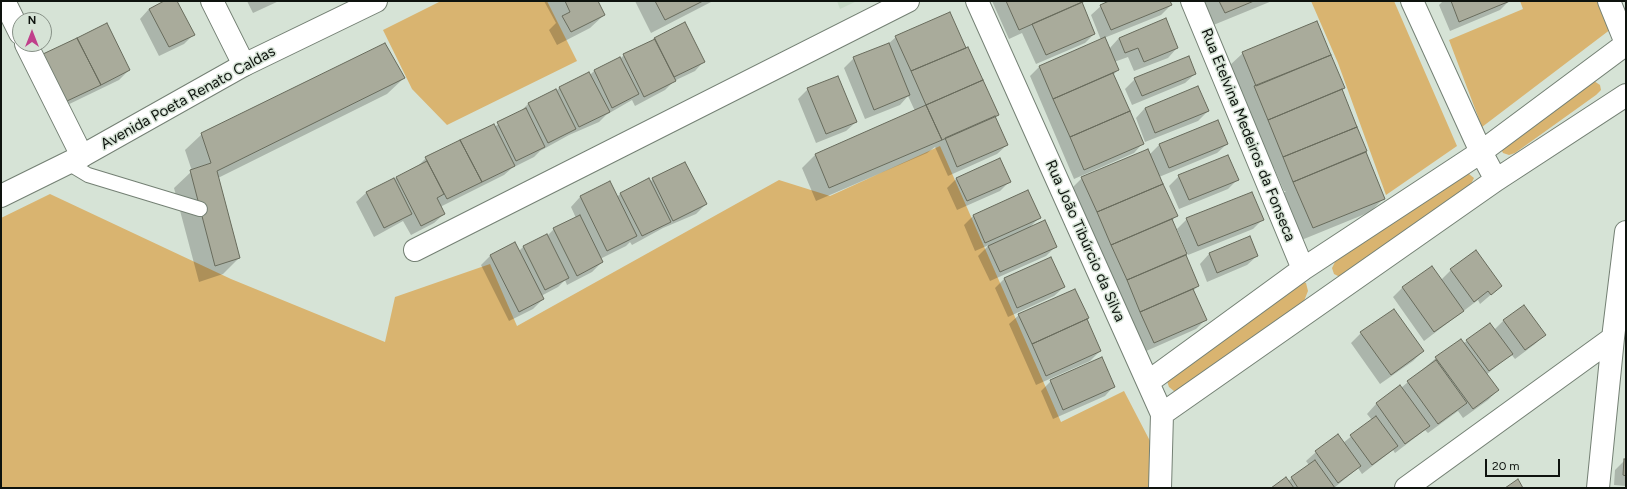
<!DOCTYPE html>
<html>
<head>
<meta charset="utf-8">
<style>
  body { margin:0 }
  #map { position:relative; width:1627px; height:489px; overflow:hidden; background:#d6e3d6; font-family:Figtree,sans-serif }
  canvas { display:block }
  .frame { position:absolute; inset:0; border:2px solid #0e130e; pointer-events:none }
  .north { position:absolute; left:12px; top:12px; width:40px; height:40px; box-sizing:border-box; background:#d6e3d6; border:1px solid #869086; border-radius:50%; rotate:0deg; font-size:11px; font-weight:700; line-height:16px; text-align:center; color:#0e130e }
  .north::after { content:''; display:block; margin:auto; width:14px; height:18px; background:#c0408b; clip-path:polygon(50% 0,100% 100%,50% 72%,0 100%) }
  .scale { position:absolute; left:1485px; top:459px; width:75px; height:18px; box-sizing:border-box; border:2px solid #0e130e; border-top:0; padding-left:5px; font-size:12px; line-height:14px; white-space:nowrap; color:#0e130e; -webkit-text-stroke:3px #d6e3d6; paint-order:stroke }
</style>
</head>
<body>
<div id="map">
<canvas width="1627" height="489"></canvas>
<div class="frame"></div>
<div class="north">N</div>
<div class="scale">20 m</div>
</div>
<script>
const g = document.querySelector('canvas').getContext('2d');
g.lineJoin = 'round';
function fill(path, color) { g.fillStyle = color; g.fill(path, 'evenodd'); }
const toPath = rows => new Path2D(rows.map(r => 'M' + r).join(''));
function stroke(path, color, width, dash) { g.strokeStyle = color; g.lineWidth = width; g.lineCap = dash ? 'butt' : 'round'; g.setLineDash(dash || []); g.stroke(path); }
function label(font, color, halo, rows, align = 'center') {
  g.font = font + ' Figtree,sans-serif'; g.lineWidth = 3; g.setLineDash([]); g.textBaseline = 'middle'; g.strokeStyle = halo; g.fillStyle = color; for (const [text, x, y, turn = 0] of rows) {
    g.save(); g.translate(x, y); g.rotate((+turn || 0) * Math.PI / 180); g.textAlign = isNaN(turn) ? turn : align; if (halo) g.strokeText(text, 0, 0); g.fillText(text, 0, 0); g.restore();
  }
}
const built = toPath([
  [837,1,857,1,840,9]
]);
const green = toPath([
  [441,1,547,1,577,61,447,125,412,89,383,30],
  [1311,1,1394,1,1457,146,1386,195,1338,63],
  [1520,1,1600,1,1611,29,1482,127,1449,40,1523,9],
  [1594,81,1600,85,1601,90,1596,95,1515,153,1509,155,1503,153,1501,149,1587,85],
  [940,146,1061,422,1124,391,1150,441,1151,476,1149,488,1,488,1,218,50,194,231,279,385,342,395,297,490,264,517,326,779,180,830,196],
  [1461,171,1469,174,1474,178,1469,188,1342,278,1334,274,1332,268,1335,262],
  [1298,280,1306,283,1308,291,1304,301,1195,383,1179,392,1174,391,1169,387,1167,381]
]);
const shadow = toPath([
  [166,1,176,1,193,35,184,44,159,56,140,19,149,9],
  [247,1,279,1,253,13],
  [544,1,599,1,598,2,604,15,590,28,557,45,549,30,556,23],
  [635,1,713,1,651,33],
  [992,1,1084,1,1081,4,1094,34,1085,43,1036,64,1022,33,1009,39],
  [1112,1,1169,1,1171,5,1161,15,1104,38,1109,49,1119,38,1177,48,1168,58,1134,71,1128,57,1114,62,1118,70,1113,75,1143,143,1134,153,1074,179,1030,76,1039,67,1101,40,1091,15,1101,6],
  [1200,1,1272,1,1211,26],
  [1443,1,1509,1,1500,10,1450,31,1439,5],
  [896,37,995,117,1007,145,997,154,948,176,935,147,927,153,816,201,802,168,815,155,915,111,908,96,900,105,865,119,844,68,854,58,888,44],
  [1243,53,1344,88,1341,91,1384,198,1370,212,1299,241,1280,196,1286,191,1284,191,1274,168,1269,170,1229,66],
  [44,55,129,70,119,80,57,110],
  [624,55,704,61,695,71,674,81,665,90,635,106,632,100,606,115,599,122,569,135,540,151,534,157,512,168,504,175,440,207,444,214,434,223,411,235,403,221,374,237,356,202,366,193,416,168,426,158,494,127,521,111,528,104,556,91,559,88,590,75,594,71,620,59],
  [1195,74,1185,83,1132,105,1125,89,1135,79],
  [404,78,387,94,218,178,239,258,223,274,199,282,174,188,192,171,185,150,202,134],
  [808,89,856,122,846,131,816,143,798,99],
  [1145,108,1208,111,1198,121,1145,142,1136,118],
  [1217,121,1227,144,1217,153,1159,177,1176,216,1172,221,1198,286,1193,291,1206,319,1196,329,1144,352,1072,188,1082,178,1149,155,1159,145],
  [1179,176,1237,180,1228,189,1179,209,1169,186],
  [957,178,1010,181,1000,191,957,210,947,188],
  [653,179,706,204,696,214,663,228,632,245,630,242,626,246,600,259,602,262,592,272,567,285,565,280,558,287,541,296,543,299,533,309,509,321,481,265,491,255,519,251,523,247,547,236,554,229,576,218,571,207,580,197,609,183,617,197,620,194,650,182],
  [1028,191,1040,217,1028,229,1056,246,1046,256,990,281,978,256,989,245,975,251,964,225,973,216],
  [1187,219,1262,220,1253,229,1188,255,1177,229],
  [1250,238,1257,256,1247,265,1207,282,1200,264,1209,254],
  [1432,267,1441,280,1451,270,1501,286,1480,304,1478,300,1424,341,1393,297,1402,288],
  [1004,279,1064,287,1054,296,1008,317,995,288],
  [1019,315,1088,318,1086,320,1100,351,1090,361,1036,385,1009,324],
  [1504,320,1544,335,1535,344,1515,359,1511,354,1486,375,1498,390,1488,400,1463,418,1458,411,1428,433,1425,430,1395,453,1393,450,1362,474,1358,468,1334,488,1273,488,1288,481,1309,465,1306,461,1316,452,1343,443,1372,420,1367,414,1376,404,1400,386,1401,388,1436,358,1467,341,1494,330],
  [1361,333,1423,351,1413,361,1380,384,1351,343],
  [1051,381,1114,386,1105,396,1053,419,1041,391],
  [1625,460,1626,460,1626,486,1614,485,1615,470]
]);
const building = toPath([
  [164,1,177,1,195,35,169,47,149,9,164,1],
  [565,1,598,1,605,15,571,32,562,16,570,12,565,1],
  [655,1,703,1,665,20,655,1],
  [1006,1,1085,1,1019,30,1006,1],
  [1109,1,1170,1,1172,5,1111,30,1100,5,1109,1],
  [1219,1,1254,1,1225,13,1219,1],
  [1451,1,1510,1,1459,22,1451,1],
  [1082,2,1095,34,1046,55,1032,24,1082,2],
  [950,12,966,48,911,71,895,36,950,12],
  [1166,18,1178,48,1144,62,1138,48,1125,53,1119,38,1166,18],
  [1317,21,1331,55,1256,86,1242,52,1317,21],
  [685,22,705,62,674,77,654,38,685,22],
  [107,23,130,70,101,85,77,38,107,23],
  [1105,37,1119,70,1053,99,1039,66,1105,37],
  [77,38,101,85,67,101,43,54,77,38],
  [655,39,676,81,644,97,623,54,655,39],
  [385,43,405,78,217,171,240,258,215,266,190,170,211,163,201,133,385,43],
  [889,43,910,95,874,110,853,57,889,43],
  [968,47,983,80,926,105,911,71,968,47],
  [1331,55,1345,88,1268,120,1254,86,1331,55],
  [1189,56,1196,74,1142,96,1134,78,1189,56],
  [620,57,639,94,612,108,594,70,620,57],
  [589,72,610,112,579,127,559,87,589,72],
  [1113,73,1130,111,1070,137,1053,99,1113,73],
  [838,76,857,122,826,134,807,88,838,76],
  [983,80,999,115,942,140,926,105,983,80],
  [1198,86,1209,111,1155,133,1145,108,1198,86],
  [556,89,576,129,548,143,528,103,556,89],
  [1342,89,1357,127,1283,157,1268,120,1342,89],
  [926,105,942,140,829,188,815,154,926,105],
  [526,108,545,147,516,161,497,122,526,108],
  [1130,111,1144,144,1084,170,1070,137,1130,111],
  [995,116,1008,145,957,167,945,138,995,116],
  [1218,120,1228,144,1169,168,1159,144,1218,120],
  [494,124,515,166,482,182,460,140,494,124],
  [1357,127,1367,151,1293,182,1283,157,1357,127],
  [460,140,482,182,447,199,425,157,460,140],
  [1148,149,1163,184,1097,212,1081,177,1148,149],
  [1366,152,1385,199,1313,228,1293,182,1366,152],
  [1228,155,1239,180,1189,200,1178,175,1228,155],
  [1000,158,1011,182,967,201,956,178,1000,158],
  [427,161,444,194,437,198,445,214,421,226,396,177,427,161],
  [685,162,707,204,673,221,652,178,685,162],
  [394,178,412,214,384,228,366,192,394,178],
  [649,178,671,222,642,236,620,193,649,178],
  [610,181,637,236,607,251,580,196,610,181],
  [1163,184,1178,216,1111,245,1097,212,1163,184],
  [1028,190,1041,218,985,243,973,215,1028,190],
  [1252,192,1264,220,1198,246,1186,218,1252,192],
  [580,215,603,262,577,276,553,228,580,215],
  [1172,219,1187,254,1127,280,1111,245,1172,219],
  [1045,220,1057,247,1000,272,988,246,1045,220],
  [547,234,569,278,545,290,523,246,547,234],
  [1250,236,1258,256,1217,273,1209,253,1250,236],
  [515,242,544,299,519,312,490,255,515,242],
  [1476,250,1502,286,1491,295,1488,291,1474,302,1450,269,1476,250],
  [1186,255,1199,286,1140,312,1127,280,1186,255],
  [1051,257,1065,287,1017,308,1004,278,1051,257],
  [1432,266,1464,311,1434,332,1402,287,1432,266],
  [1075,289,1089,318,1032,344,1018,314,1075,289],
  [1193,289,1207,320,1154,343,1140,312,1193,289],
  [1524,305,1546,335,1525,350,1503,320,1524,305],
  [1394,309,1424,351,1391,375,1360,332,1394,309],
  [1087,319,1101,351,1046,376,1032,344,1087,319],
  [1490,323,1513,354,1489,371,1466,340,1490,323],
  [1461,339,1499,390,1473,409,1435,357,1461,339],
  [1102,357,1115,387,1063,410,1050,380,1102,357],
  [1436,360,1467,403,1438,424,1407,381,1436,360],
  [1400,385,1430,426,1405,444,1376,403,1400,385],
  [1376,416,1398,446,1372,465,1350,435,1376,416],
  [1338,434,1361,466,1338,483,1315,451,1338,434],
  [1624,459,1626,459,1626,476,1623,475,1624,459],
  [1315,460,1335,488,1298,488,1291,477,1315,460],
  [1286,477,1294,488,1271,488,1286,477],
  [1518,479,1523,488,1505,488,1518,479]
]);
const service = toPath([
  [68,163,88,175,200,209]
]);
const minor = toPath([
  [4,1,20,33],
  [212,1,244,65],
  [977,1,1162,414,1160,488],
  [1192,1,1303,269],
  [1412,1,1481,152,1496,180],
  [1609,1,1626,43],
  [26,44,82,156],
  [415,250,908,1],
  [1148,382,1303,269,1481,152,1626,44],
  [1162,414,1496,180,1626,95],
  [1406,488,1613,338],
  [1598,488,1613,338,1626,232]
]);
const secondary = toPath([
  [1,196,82,156,244,65,376,1]
]);
const streetNames = [
  ["Avenida Poeta Renato Caldas",188,98,-29],
  ["Rua Etelvina Medeiros da Fonseca",1248,135,68],
  ["Rua João Tibúrcio da Silva",1085,241,66]
];
fill(built, '#c7dac7');
fill(green, '#d9b470');
fill(shadow, '#0003');
fill(building, '#a9ab9b');
stroke(building, '#686b5c', 1);
stroke(service, '#748074', 16);
stroke(minor, '#748074', 24);
stroke(secondary, '#748074', 24);
stroke(service, '#fff', 14);
stroke(minor, '#fff', 22);
stroke(secondary, '#fff', 22);
label('15px', '#0e130e', '#d6e3d6', streetNames);
</script>
</body>
</html>
